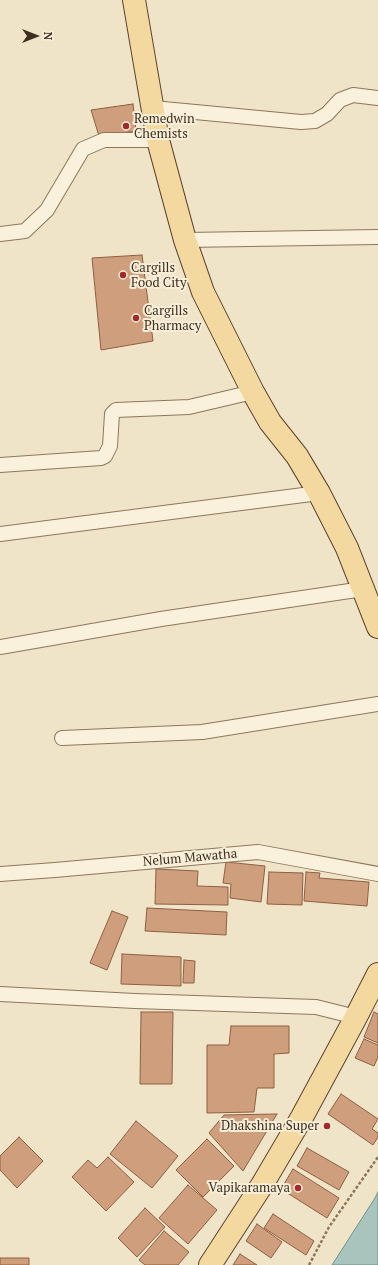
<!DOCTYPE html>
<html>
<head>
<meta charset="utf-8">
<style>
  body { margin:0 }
  #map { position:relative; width:378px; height:1265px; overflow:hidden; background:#f0e4c8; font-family:"PT Serif",serif }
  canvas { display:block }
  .north { position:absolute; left:16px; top:16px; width:40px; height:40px; -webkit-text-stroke:3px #f7eed8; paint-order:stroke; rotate:90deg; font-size:11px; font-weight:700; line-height:16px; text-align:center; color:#3d2e20 }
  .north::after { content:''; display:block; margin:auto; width:14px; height:18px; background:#3d2e20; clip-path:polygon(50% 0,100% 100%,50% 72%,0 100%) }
</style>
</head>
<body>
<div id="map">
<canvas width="378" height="1265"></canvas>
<div class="north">N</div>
</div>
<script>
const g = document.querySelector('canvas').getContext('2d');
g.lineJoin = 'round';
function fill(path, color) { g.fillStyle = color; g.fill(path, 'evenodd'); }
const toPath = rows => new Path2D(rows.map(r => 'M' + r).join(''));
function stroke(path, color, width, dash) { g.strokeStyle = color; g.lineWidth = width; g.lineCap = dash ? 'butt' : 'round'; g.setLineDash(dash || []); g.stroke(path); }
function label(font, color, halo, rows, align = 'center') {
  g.font = font + ' "PT Serif",serif'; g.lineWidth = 4; g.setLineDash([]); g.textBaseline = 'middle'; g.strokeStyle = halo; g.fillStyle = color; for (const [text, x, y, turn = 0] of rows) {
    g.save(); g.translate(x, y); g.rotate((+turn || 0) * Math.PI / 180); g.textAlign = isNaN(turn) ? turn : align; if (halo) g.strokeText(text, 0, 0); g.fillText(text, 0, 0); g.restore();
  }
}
const water = toPath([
  [378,1192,378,1265,332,1265,375,1198,378,1192]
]);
const building = toPath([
  [133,104,136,131,99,136,91,110,133,104],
  [142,255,153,341,101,350,92,258,142,255],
  [226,862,265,866,261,902,230,898,231,884,223,883,226,862],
  [156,869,198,871,197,886,228,887,228,905,155,904,156,869],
  [269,872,303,873,302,905,267,904,269,872],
  [306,872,320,873,319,878,369,882,367,906,304,901,306,872],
  [147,908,227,912,226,935,145,931,147,908],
  [112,911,128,917,107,970,90,963,112,911],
  [122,954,181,957,181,986,121,984,122,954],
  [184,960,195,961,194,983,183,983,184,960],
  [141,1012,173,1012,172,1084,140,1084,141,1012],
  [374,1012,378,1014,378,1043,364,1037,374,1012],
  [231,1026,289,1026,289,1053,274,1054,274,1088,257,1088,254,1112,207,1113,207,1045,229,1045,231,1026],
  [364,1039,378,1045,378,1057,374,1066,355,1058,364,1039],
  [341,1094,378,1119,372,1129,378,1133,378,1137,373,1145,328,1114,341,1094],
  [277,1114,243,1171,209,1133,224,1115,277,1114],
  [136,1121,178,1156,152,1188,110,1154,136,1121],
  [19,1137,43,1161,17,1188,0,1170,0,1156,19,1137],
  [207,1139,234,1166,203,1197,176,1170,207,1139],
  [307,1148,349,1172,339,1190,297,1166,307,1148],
  [108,1157,134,1182,106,1211,72,1177,88,1160,97,1168,108,1157],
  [293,1169,339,1198,327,1218,281,1189,293,1169],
  [188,1185,217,1210,188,1244,159,1218,188,1185],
  [145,1208,165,1227,137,1257,118,1238,145,1208],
  [273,1214,314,1241,306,1255,264,1228,273,1214],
  [257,1224,282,1242,271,1258,246,1241,257,1224],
  [164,1231,189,1252,178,1265,145,1265,139,1260,164,1231],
  [240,1254,257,1265,233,1265,240,1254],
  [0,1258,29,1258,29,1265,0,1265,0,1258]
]);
const path = toPath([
  [309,1265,329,1227,378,1157]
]);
const street = toPath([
  [153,108,301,122,315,121,327,114,340,100,353,95,378,98],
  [0,234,25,231,47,210,83,149,104,140,158,140],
  [185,240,378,237],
  [0,465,101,458,105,456,110,446,112,414,116,410,189,407,253,392],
  [0,534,319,493],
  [0,647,161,619,363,589],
  [62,738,202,732,378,704],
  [0,874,55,870,258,852,378,874],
  [0,994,135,1001,316,1007,356,1017]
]);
const primary = toPath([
  [134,0,158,140,185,240,203,292,253,392,270,422,297,456,319,493,347,548,378,627],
  [210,1265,262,1185,302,1117,356,1017,378,974]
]);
const markers = [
  [126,126,4,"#9e2a2b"],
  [123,275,4,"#9e2a2b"],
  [136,318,4,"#9e2a2b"],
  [327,1126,4,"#9e2a2b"],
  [298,1188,4,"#9e2a2b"]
];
const poiNames = [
  ["Remedwin",134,119],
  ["Chemists",134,134],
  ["Cargills",131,268],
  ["Food City",131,283],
  ["Cargills",144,311],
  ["Pharmacy",144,326],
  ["Dhakshina Super",319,1126,"right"],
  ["Vapikaramaya",290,1188,"right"]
];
const streetNames = [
  ["Nelum Mawatha",190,858,-5]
];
fill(water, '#a9c4bc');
stroke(water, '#6f938a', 1);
fill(building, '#cf9f7d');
stroke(building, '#8d5f41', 1);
stroke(street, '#8d765c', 16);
stroke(primary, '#5b4430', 24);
stroke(path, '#8d765c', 2.5, [3, 2]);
stroke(street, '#faf1dc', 14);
stroke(primary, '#f3d9a0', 22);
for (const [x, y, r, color] of markers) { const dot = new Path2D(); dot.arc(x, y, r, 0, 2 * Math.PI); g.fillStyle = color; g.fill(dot); stroke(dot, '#f7eed8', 1.5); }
label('13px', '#3d2e20', '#f7eed8', poiNames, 'left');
label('13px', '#3d2e20', '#f7eed8', streetNames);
</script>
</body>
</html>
